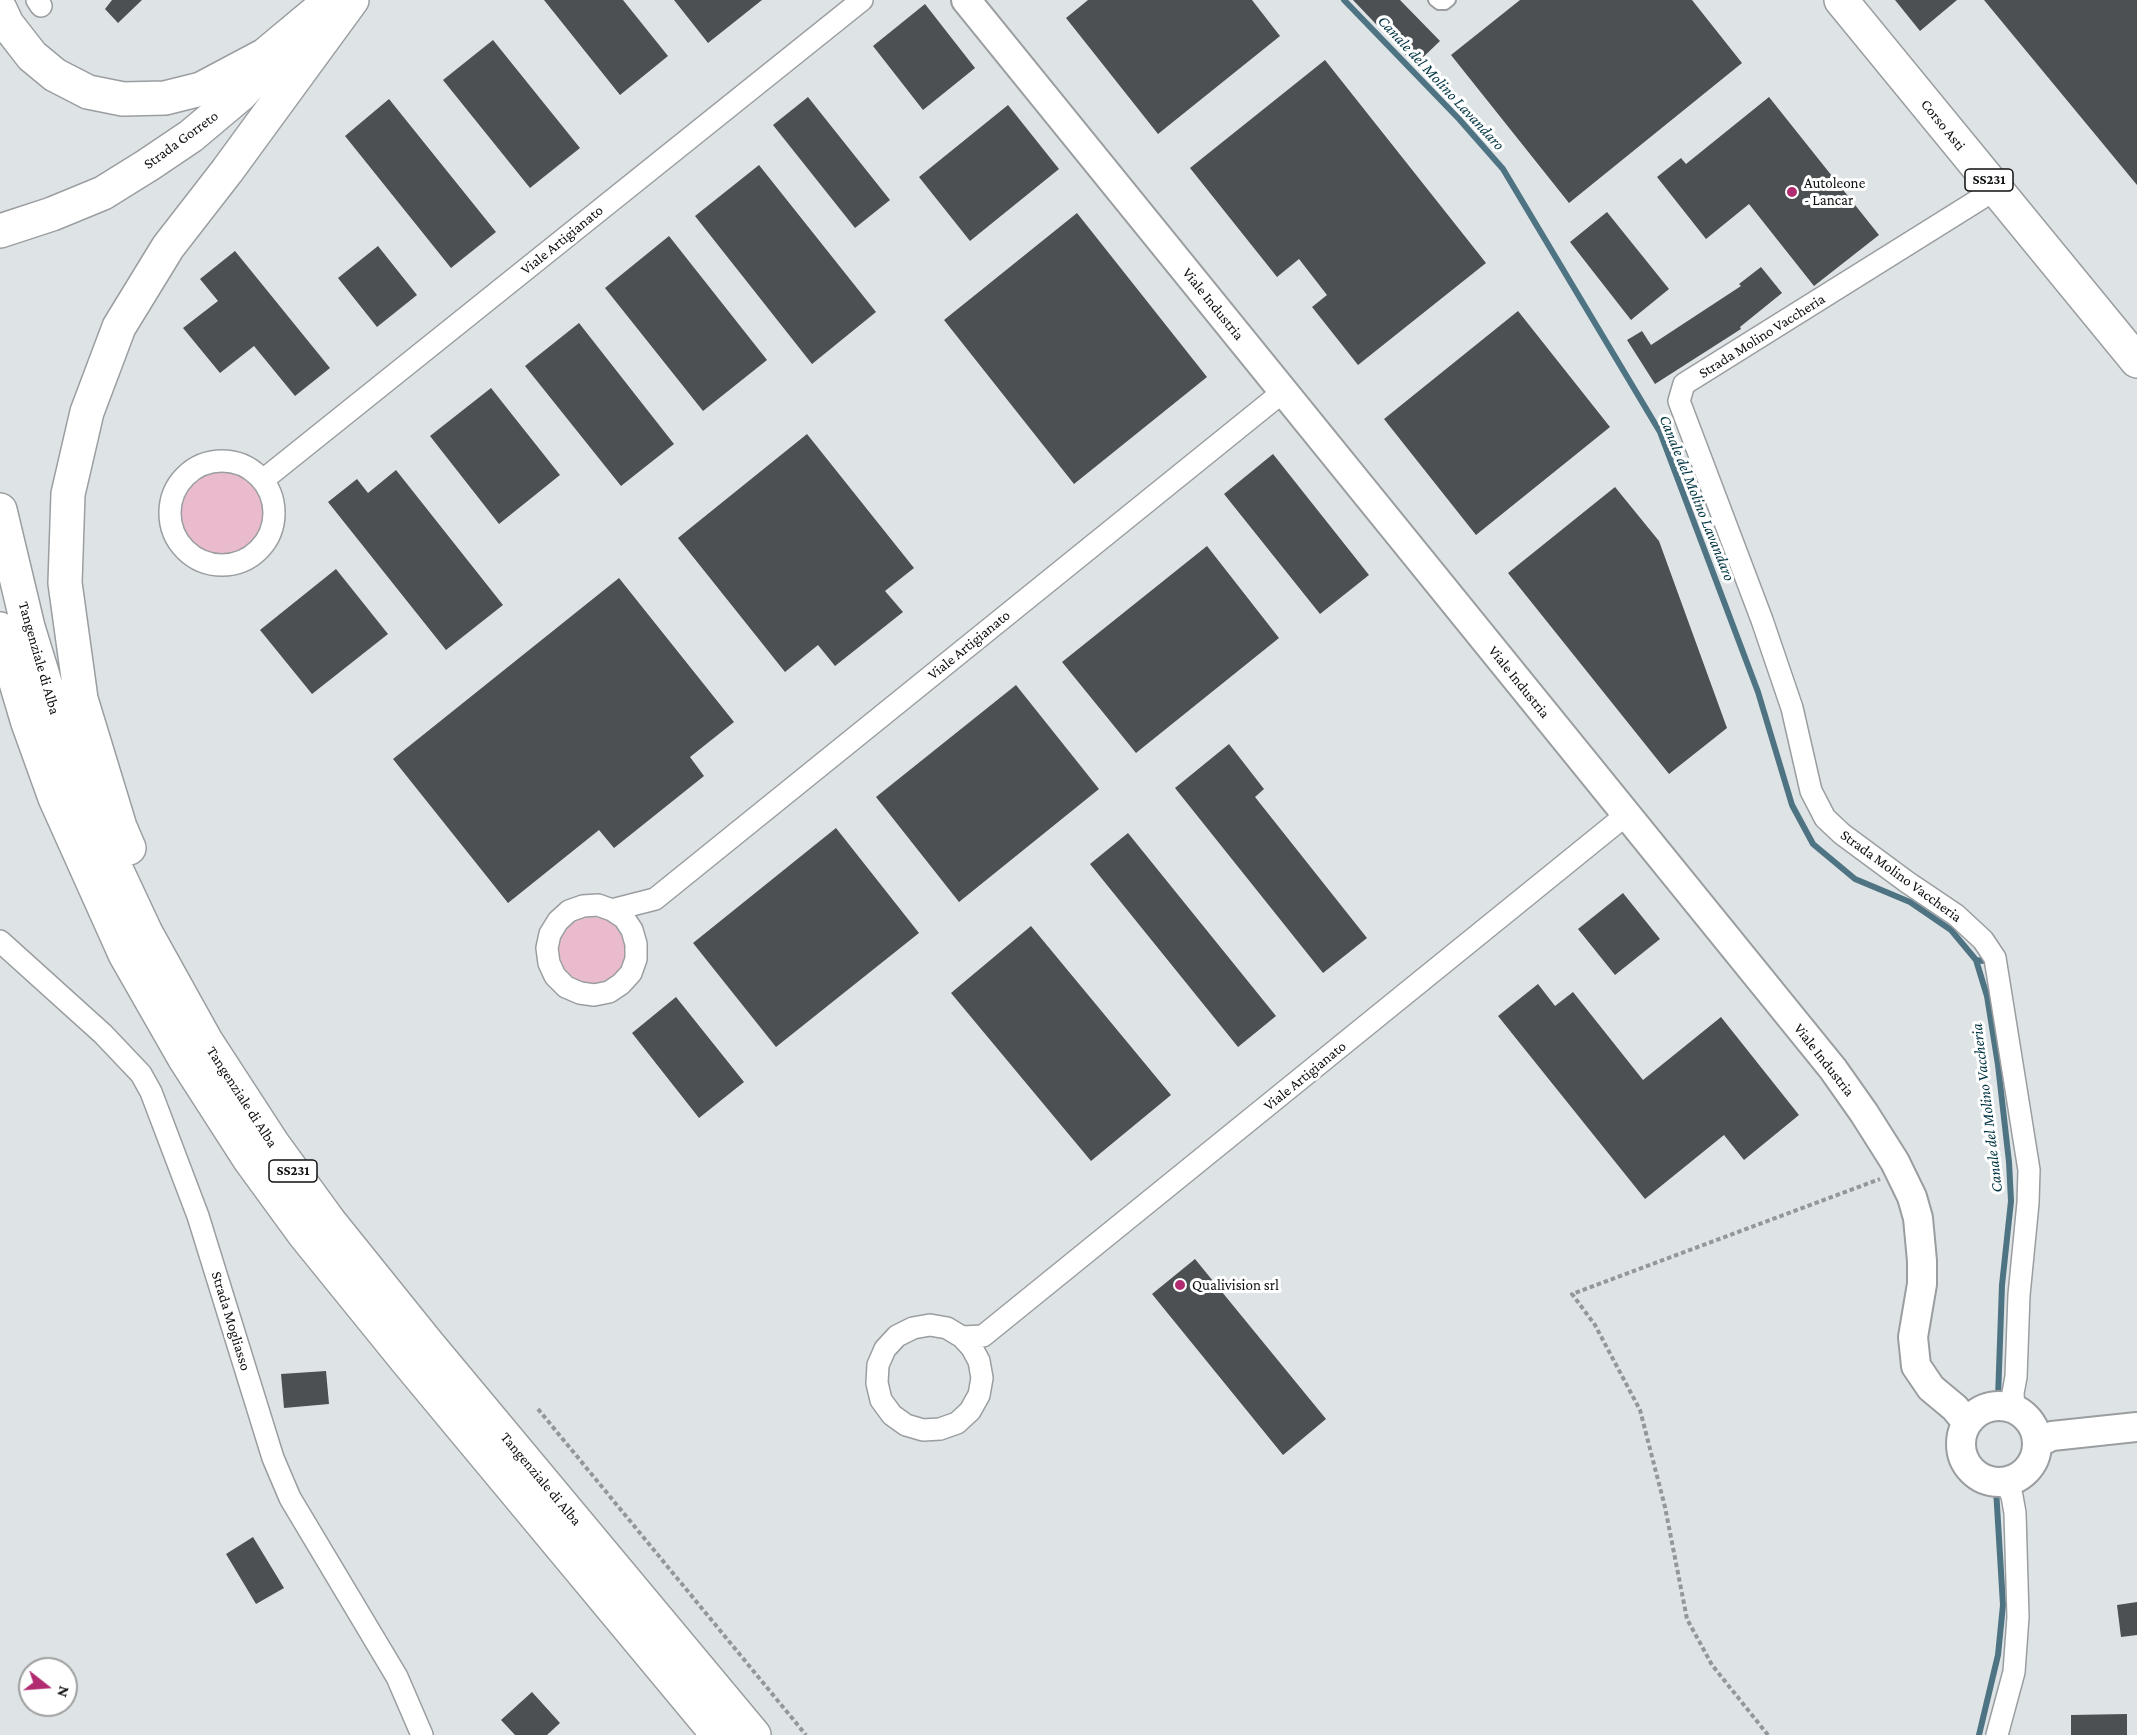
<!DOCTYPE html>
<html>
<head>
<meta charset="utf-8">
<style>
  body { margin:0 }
  #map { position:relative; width:2137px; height:1735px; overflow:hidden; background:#dee3e5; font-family:"Crimson Pro",serif }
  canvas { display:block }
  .north { position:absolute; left:18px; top:1657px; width:60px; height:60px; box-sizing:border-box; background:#fff; border:2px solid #9e9f9f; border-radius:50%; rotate:107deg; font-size:16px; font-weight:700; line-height:24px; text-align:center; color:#0d0f10 }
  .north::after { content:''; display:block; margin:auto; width:21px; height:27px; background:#b12b71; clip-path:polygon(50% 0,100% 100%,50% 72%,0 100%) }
</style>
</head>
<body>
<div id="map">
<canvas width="2137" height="1735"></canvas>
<div class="north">N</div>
</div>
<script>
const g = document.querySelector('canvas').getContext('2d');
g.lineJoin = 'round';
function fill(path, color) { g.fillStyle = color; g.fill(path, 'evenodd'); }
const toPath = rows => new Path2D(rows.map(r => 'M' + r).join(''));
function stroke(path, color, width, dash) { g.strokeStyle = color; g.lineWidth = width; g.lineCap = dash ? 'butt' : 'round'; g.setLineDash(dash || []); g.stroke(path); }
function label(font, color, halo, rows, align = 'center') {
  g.font = font + ' "Crimson Pro",serif'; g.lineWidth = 6; g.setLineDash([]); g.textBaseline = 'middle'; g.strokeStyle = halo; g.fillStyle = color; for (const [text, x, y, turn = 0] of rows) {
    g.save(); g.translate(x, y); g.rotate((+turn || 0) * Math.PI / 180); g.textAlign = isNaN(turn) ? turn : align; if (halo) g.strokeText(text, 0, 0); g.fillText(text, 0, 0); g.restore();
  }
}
const green = toPath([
  '173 515a47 47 0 1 1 94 0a47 47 0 1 1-94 0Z',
  '559 950a33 33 0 1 1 66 0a33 33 0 1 1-66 0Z'
]);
const stream = toPath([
  [1344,0,1459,119,1503,169,1660,432,1758,692,1792,805,1813,844,1855,879,1910,902,1951,930,1976,960,1985,961],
  [1976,960,1987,996,1998,1065,2009,1162,2011,1201,2002,1285,1998,1398],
  [1979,1735,1998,1655,2003,1605,1996,1489]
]);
const building = toPath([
  [112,0,142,0,118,23,105,9],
  [544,0,623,0,668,56,620,95],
  [674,0,762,0,708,43],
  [1088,0,1252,0,1280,36,1158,134,1066,18],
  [1353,0,1400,0,1440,41,1415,65],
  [1520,0,1692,0,1742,63,1569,203,1451,55],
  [1895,0,1957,0,1920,31],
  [1984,0,2137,0,2137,185],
  [925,4,975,68,923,110,873,46],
  [493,40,580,148,530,188,443,80],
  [1325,60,1486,263,1358,365,1312,307,1327,295,1299,259,1277,277,1190,168],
  [808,97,890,200,855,228,773,125],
  [1769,97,1879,235,1814,286,1749,204,1706,239,1657,177,1681,158,1686,164],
  [389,99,496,232,451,268,345,136],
  [1008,105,1059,169,970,241,919,177],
  [759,165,876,312,812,364,695,216],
  [1607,212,1669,289,1631,320,1570,242],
  [1077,213,1207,377,1074,484,944,320],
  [669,236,767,360,703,411,605,288],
  [378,246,417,295,377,327,338,278],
  [235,251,330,368,295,396,254,346,220,373,183,328,218,301,200,279],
  [1761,267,1782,293,1740,327,1741,329,1655,384,1627,340,1642,331,1651,345,1741,286,1739,284],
  [1518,311,1610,427,1476,535,1384,419],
  [579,323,674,444,621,486,525,366],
  [491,388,560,475,499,524,430,436],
  [807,434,914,568,885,591,903,612,835,666,818,645,785,672,678,538],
  [1273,454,1369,575,1320,614,1224,494],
  [396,470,503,605,446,650,328,502,357,479,368,493],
  [1615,487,1659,541,1727,728,1669,774,1508,573],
  [1207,546,1279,638,1136,753,1062,662],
  [336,569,388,634,312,694,260,630],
  [619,578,734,722,690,757,704,776,614,848,599,830,508,903,393,759],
  [1016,685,1099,789,959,902,876,797],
  [1229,744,1264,789,1255,797,1367,938,1323,973,1175,788],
  [836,828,919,933,776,1047,693,943],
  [1128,833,1276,1016,1238,1047,1090,864],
  [1623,893,1660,939,1615,975,1578,929],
  [1031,926,1171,1095,1091,1161,951,993],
  [1538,984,1555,1006,1573,992,1643,1080,1721,1017,1799,1115,1744,1160,1724,1135,1645,1199,1498,1016],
  [676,997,744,1082,699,1118,632,1033],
  [1195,1259,1326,1419,1283,1455,1152,1294],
  [326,1371,329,1404,284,1408,281,1374],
  [253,1537,284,1588,256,1604,226,1554],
  [2137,1602,2137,1635,2121,1637,2117,1605],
  [532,1692,560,1723,547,1735,515,1735,501,1720],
  [2127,1714,2127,1735,2071,1735,2071,1715]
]);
const path = toPath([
  [538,1409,806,1735],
  [1768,1735,1712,1665,1687,1619,1665,1507,1640,1410,1595,1325,1572,1294,1880,1179]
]);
const lane = toPath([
  [1434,0,1439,4,1445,4,1450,0]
]);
const street = toPath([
  [37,0,41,6],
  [1996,189,1684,384,1679,401,1762,620,1792,708,1811,791,1825,818,1842,834,1907,882,1956,915,1983,940,1995,958,2029,1170,2028,1203,2019,1295,2016,1377,2013,1393,2014,1409],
  '170 513a52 52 0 1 1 104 0a52 52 0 1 1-104 0Z',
  [263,480,862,0],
  [612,910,624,918,632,930,636,944,636,959,631,973,621,984,609,992,594,995,580,993,566,987,555,976,549,963,547,948,550,934,558,921,569,911,583,906,598,905,612,910,655,899,1284,391],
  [0,941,103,1034,141,1074,151,1092,198,1216,273,1458,290,1498,397,1677,422,1735],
  [983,1336,1626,815],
  [962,1337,972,1348,979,1361,982,1378,979,1395,970,1411,957,1423,940,1429,923,1430,906,1425,892,1415,881,1400,877,1383,878,1365,885,1349,897,1336,913,1328,930,1325,947,1328,962,1337,983,1336],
  [1997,1735,2014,1672,2018,1617,2015,1513,2012,1496,2005,1481]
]);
const secondary = toPath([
  [966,0,1833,1069,1864,1113,1895,1162,1912,1197,1918,1218,1922,1261,1922,1284,1913,1337,1916,1366,1931,1388,1955,1408,1967,1423],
  '1961 1444a38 38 0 1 1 76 0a38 38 0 1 1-76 0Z',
  [2037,1443,2052,1436,2137,1427]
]);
const primary = toPath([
  [1841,0,2137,361],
  [0,231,52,214,103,193,148,165,191,136,241,94,286,46]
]);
const highway = toPath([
  [0,9,7,24,32,56,55,75,88,92,123,99,165,98,201,89,265,55,319,10],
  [0,510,28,627,55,715,84,793,111,858,146,933,206,1041,273,1144,329,1221,428,1344,754,1735],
  [0,629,28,723,55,798,125,954,185,1059,250,1160,304,1234,407,1361,718,1735],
  [129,848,120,827,81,699,65,583,68,494,87,412,119,327,168,247,227,171,352,0]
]);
const markers = [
  [1792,192,6,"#b12b71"],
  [1180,1285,6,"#b12b71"]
];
const shields = [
  [1989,180,48],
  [293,1171,48]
];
const shieldNames = [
  ["SS231",1989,180],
  ["SS231",293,1171]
];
const streetNames = [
  ["Corso Asti",1943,125,51],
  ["Strada Gorreto",181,140,-36],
  ["Viale Artigianato",562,240,-39],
  ["Viale Industria",1213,304,51],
  ["Strada Molino Vaccheria",1762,336,-32],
  ["Viale Artigianato",969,645,-39],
  ["Tangenziale di Alba",39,658,74],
  ["Viale Industria",1519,682,51],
  ["Strada Molino Vaccheria",1901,876,36],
  ["Viale Industria",1824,1060,52],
  ["Viale Artigianato",1305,1076,-39],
  ["Tangenziale di Alba",242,1097,57],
  ["Strada Mogliasso",231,1321,73],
  ["Tangenziale di Alba",541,1479,50]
];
const poiNames = [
  ["Autoleone",1804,183],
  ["- Lancar",1804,200],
  ["Qualivision srl",1192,1285]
];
const waterNames = [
  ["Canale del Molino Lavandaro",1441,83,47],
  ["Canale del Molino Lavandaro",1697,498,68],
  ["Canale del Molino Vaccheria",1987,1108,-97]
];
fill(green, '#eabbcd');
stroke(stream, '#4e7483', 6);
fill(building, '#4c5052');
stroke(lane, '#9a9ea0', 14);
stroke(street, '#9a9ea0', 24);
stroke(secondary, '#9a9ea0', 32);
stroke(primary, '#9a9ea0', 36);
stroke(highway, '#9a9ea0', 36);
stroke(path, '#939799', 4, [4.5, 3]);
stroke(lane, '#fff', 10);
stroke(street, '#fff', 21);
stroke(secondary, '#fff', 28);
stroke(primary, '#fff', 33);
stroke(highway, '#fff', 33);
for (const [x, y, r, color] of markers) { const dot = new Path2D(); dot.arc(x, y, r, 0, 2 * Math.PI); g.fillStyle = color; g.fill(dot); stroke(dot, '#fff', 2); }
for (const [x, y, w] of shields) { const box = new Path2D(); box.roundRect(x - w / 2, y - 11, w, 22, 4.5); g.fillStyle = '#fff'; g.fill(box); stroke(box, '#0d0f10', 1.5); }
label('bold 14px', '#0d0f10', null, shieldNames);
label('15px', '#0d0f10', '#fff', streetNames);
label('15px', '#0d0f10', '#fff', poiNames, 'left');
label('italic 16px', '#003443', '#fff', waterNames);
</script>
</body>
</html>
